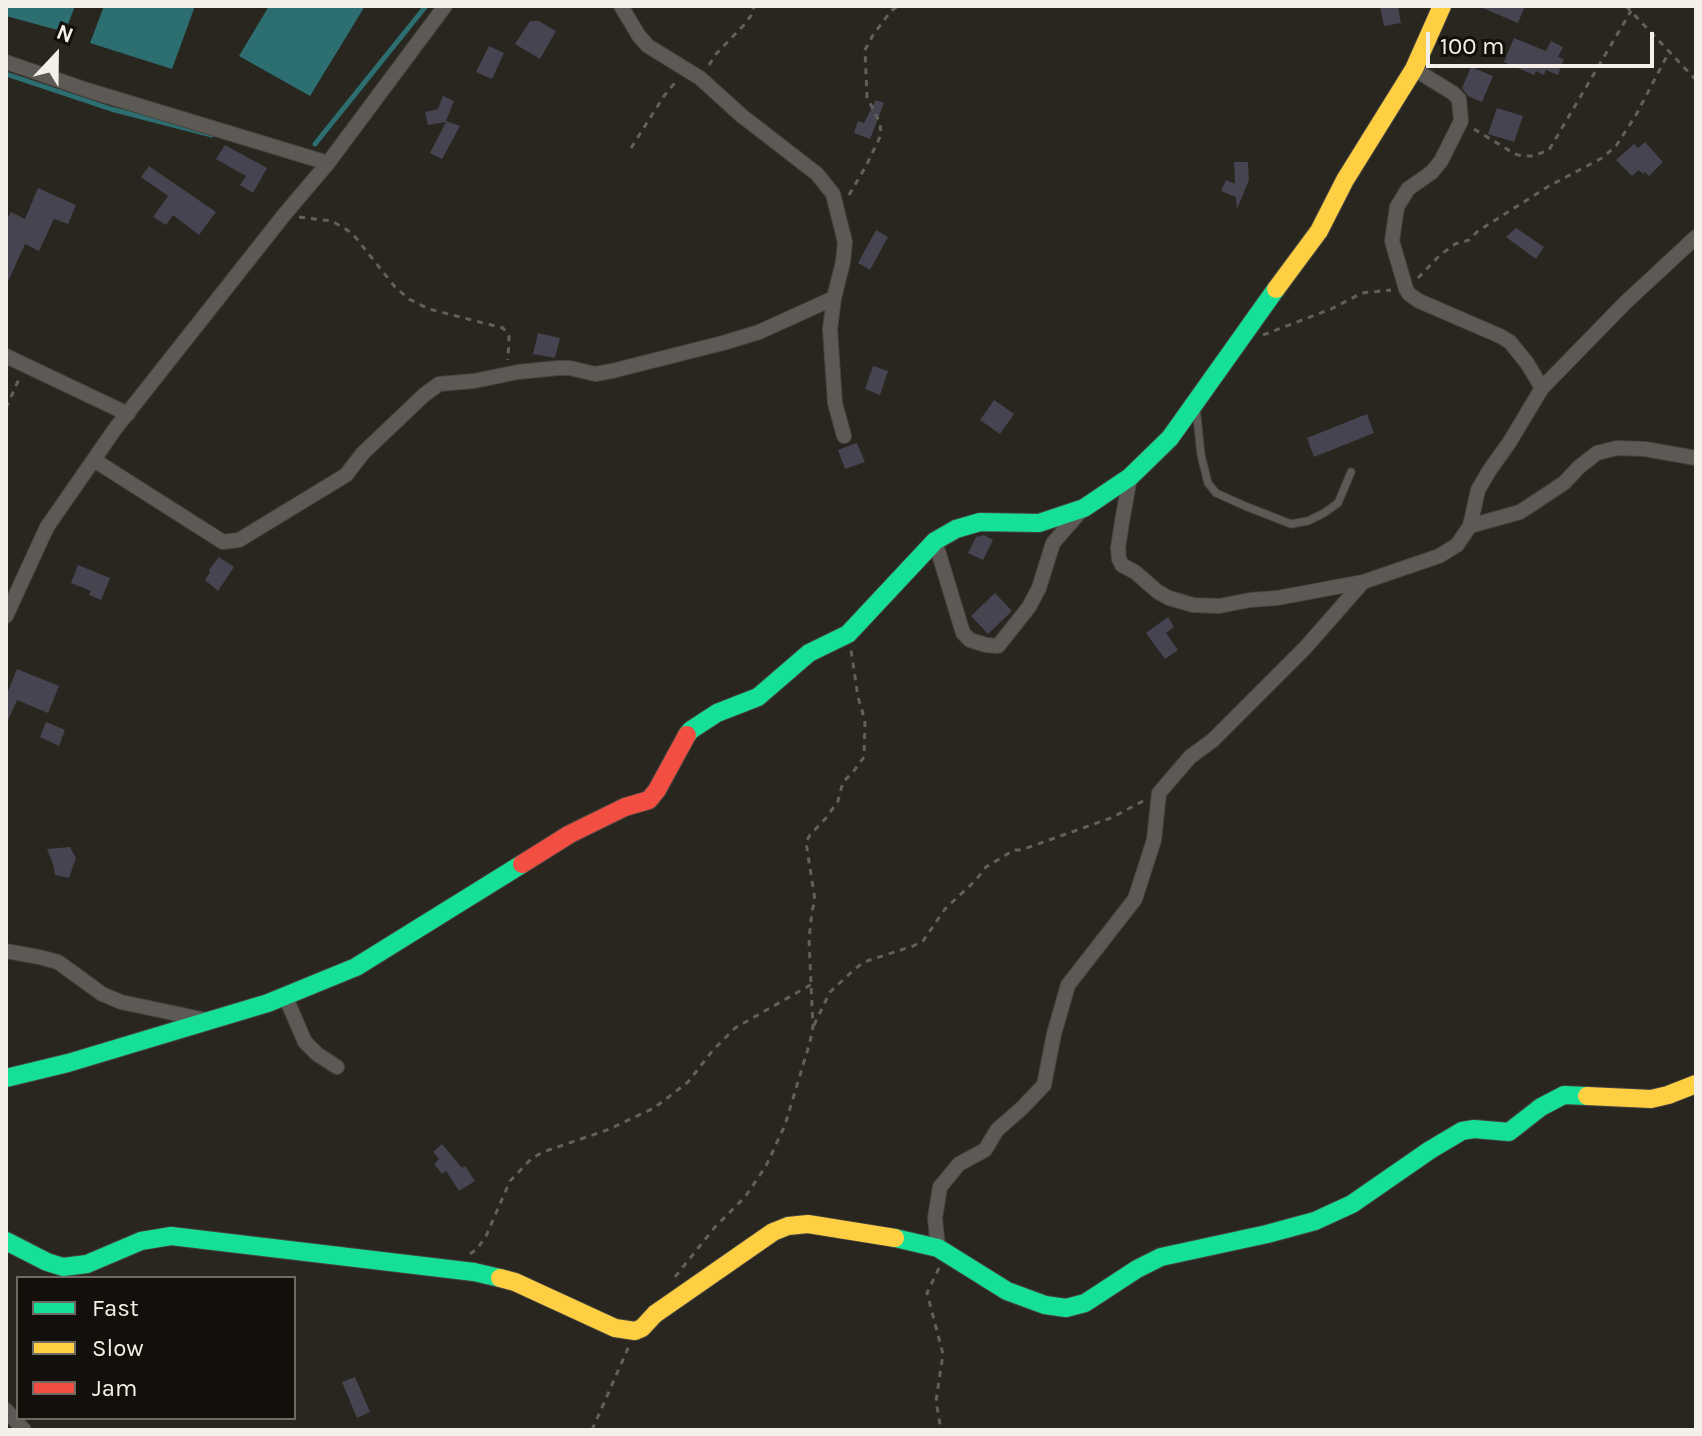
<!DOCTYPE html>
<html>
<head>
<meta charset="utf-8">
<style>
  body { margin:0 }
  #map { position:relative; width:1702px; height:1436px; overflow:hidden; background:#292620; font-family:Karla,sans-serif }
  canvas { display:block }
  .frame { position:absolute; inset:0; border:8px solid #f4f0e9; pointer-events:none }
  .legend { position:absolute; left:16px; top:1276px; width:280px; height:144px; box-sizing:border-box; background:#13100b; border:2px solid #6d6a64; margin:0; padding:10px 14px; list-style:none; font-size:24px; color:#f4f0e9 }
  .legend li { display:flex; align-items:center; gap:16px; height:40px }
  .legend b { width:40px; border:2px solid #6d6a64 }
  .north { position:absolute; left:16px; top:16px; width:80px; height:80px; -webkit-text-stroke:6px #13100b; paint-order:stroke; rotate:22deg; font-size:22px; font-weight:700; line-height:32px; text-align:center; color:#f4f0e9 }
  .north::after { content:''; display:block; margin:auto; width:28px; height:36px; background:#f4f0e9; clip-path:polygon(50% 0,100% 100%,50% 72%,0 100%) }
  .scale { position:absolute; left:1426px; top:32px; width:228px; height:36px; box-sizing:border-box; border:4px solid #f4f0e9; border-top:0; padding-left:10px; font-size:24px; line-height:28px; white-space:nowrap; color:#f4f0e9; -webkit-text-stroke:6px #13100b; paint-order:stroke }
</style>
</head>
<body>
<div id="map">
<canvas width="1702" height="1436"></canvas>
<div class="frame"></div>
<ul class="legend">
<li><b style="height:10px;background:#16e098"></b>Fast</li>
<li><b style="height:10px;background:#ffcf43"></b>Slow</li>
<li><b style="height:10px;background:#f24e42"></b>Jam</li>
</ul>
<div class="north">N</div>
<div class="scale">100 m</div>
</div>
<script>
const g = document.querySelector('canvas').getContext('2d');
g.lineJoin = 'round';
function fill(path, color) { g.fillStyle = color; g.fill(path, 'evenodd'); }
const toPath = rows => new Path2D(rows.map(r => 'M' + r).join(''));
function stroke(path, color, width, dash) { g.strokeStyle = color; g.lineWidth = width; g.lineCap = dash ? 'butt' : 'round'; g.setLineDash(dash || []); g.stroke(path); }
const water = toPath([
  [6,6,75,6,65,32,6,16],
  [104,6,195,6,172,69,90,43],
  [269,6,365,6,310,96,239,56]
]);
const stream = toPath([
  [6,74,111,109,212,135],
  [315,144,426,6]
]);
const building = toPath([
  [1380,6,1398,6,1401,23,1384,26],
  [1478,6,1525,6,1518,23],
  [530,21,539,21,556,31,540,59,515,44],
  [1514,38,1546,51,1551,41,1563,47,1558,57,1564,59,1558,75,1546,70,1544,75,1536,71,1534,75,1504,62],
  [489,46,504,53,492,79,476,72],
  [1471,67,1493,76,1482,102,1468,96,1462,88],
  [443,96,454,101,446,121,460,126,442,159,430,153,446,122,428,125,425,112,438,109],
  [876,100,884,103,870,139,854,133,858,121,864,123],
  [1497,108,1523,116,1514,142,1488,134],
  [1645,142,1663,162,1649,176,1645,172,1643,174,1639,170,1632,176,1616,160,1634,144,1638,148],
  [225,145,267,168,253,193,240,185,246,176,216,159],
  [1234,162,1248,162,1249,180,1237,209,1236,197,1221,191,1226,180,1235,184],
  [149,166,216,212,199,235,173,215,166,225,153,217,168,196,141,177],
  [38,188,76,205,68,224,54,219,39,251,25,244,6,286,6,221,11,212,25,219],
  [1516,228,1544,247,1536,259,1506,237],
  [876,230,888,237,870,270,858,263],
  [538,333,560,338,555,358,533,354],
  [873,366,888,371,880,395,865,389],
  [994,400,1014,414,1000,434,980,420],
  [1367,414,1374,433,1314,457,1307,438],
  [857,443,865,462,845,469,838,450],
  [984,535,993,540,983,560,968,553,976,537],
  [219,557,234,567,218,591,205,580,210,572,209,570],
  [78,565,110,578,101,600,89,595,91,591,71,583],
  [995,593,1012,611,988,634,971,616],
  [1168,617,1174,627,1166,633,1178,650,1165,659,1146,633],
  [17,669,59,686,48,713,17,700,6,725,6,696],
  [46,722,65,730,59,746,40,737],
  [70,847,76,858,69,878,55,875,53,864,47,849],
  [442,1144,462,1168,465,1166,475,1181,459,1191,446,1171,442,1174,434,1164,439,1159,433,1152],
  [355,1377,370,1412,357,1418,342,1382]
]);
const path = toPath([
  [1626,6,1696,80],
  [709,65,716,54,744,25,753,13,754,6],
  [1474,129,1515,154,1522,156,1533,156,1549,150,1631,11],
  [631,148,664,96,678,79],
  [849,195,866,166,881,135,880,123,867,97,865,50,873,35,891,11,898,6],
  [299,217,332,221,352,233,395,287,409,299,429,309,503,328,509,336,508,360],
  [1418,278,1439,256,1455,244,1469,240,1478,231,1549,186,1602,158,1616,146,1636,115,1669,52],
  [1263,335,1331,309,1362,293,1391,290],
  [6,408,19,379],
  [814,1025,830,992,855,969,864,962,913,946,923,941,945,909,976,880,986,867,1014,850,1021,850,1111,818,1145,800],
  [470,1254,477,1249,486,1236,510,1181,531,1159,543,1152,607,1130,654,1108,688,1082,713,1050,735,1028,812,984],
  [939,1268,927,1293,943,1354,936,1401,941,1430],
  [675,1277,715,1227,745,1197,766,1166,785,1125,810,1042,813,1027,809,940,812,911,815,900,806,842,810,835,826,818,838,801,843,782,853,772,864,757,865,721,858,697,851,650],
  [592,1430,629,1346]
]);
const lane = toPath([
  [1196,407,1201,455,1208,483,1216,493,1245,506,1291,524,1308,521,1324,513,1338,503,1351,472]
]);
const street = toPath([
  [621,6,639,36,648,46,700,78,742,116,817,174,833,194,845,242,843,262,834,298,830,329,835,403,844,436],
  [6,62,87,90,328,163],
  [6,356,128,414],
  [1542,388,1626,302,1696,237],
  [94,460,223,542,239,540,346,475,363,453,424,395,439,384,474,381,518,372,558,368,570,368,595,374,612,371,723,343,759,332,834,298],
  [1130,477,1122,522,1118,548,1119,559,1122,565,1135,572,1158,592,1169,598,1193,605,1219,606,1250,600,1277,598,1363,582,1439,556,1457,545,1470,526,1478,490,1489,471,1509,443,1542,388,1527,363,1510,342,1500,336,1419,301,1409,294,1406,289,1392,241,1397,207,1408,189,1432,172,1441,161,1461,121,1459,99,1453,93,1414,69],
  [1470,526,1520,512,1564,483,1579,467,1597,453,1617,448,1645,449,1696,458],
  [935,541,963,633,970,640,986,645,998,646,1029,607,1039,588,1053,543,1081,511],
  [6,616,47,527,115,429,284,215,328,163,445,6],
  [6,951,39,957,58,962,102,994,121,1002,206,1020],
  [286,998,305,1042,317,1054,337,1067],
  [938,1248,935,1218,940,1187,959,1164,985,1150,997,1130,1022,1108,1044,1085,1054,1034,1068,985,1135,899,1154,840,1159,793,1190,757,1213,740,1305,648,1363,582],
  [6,1410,24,1430]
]);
const fast = toPath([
  [687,735,691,730,717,713,758,697,809,653,848,634,935,541,956,529,980,522,1039,523,1084,508,1130,477,1170,438,1276,289],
  [6,1078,68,1063,268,1003,356,967,522,864],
  [895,1238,938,1248,1007,1291,1045,1305,1066,1308,1085,1303,1137,1269,1161,1257,1267,1234,1315,1221,1352,1204,1430,1150,1462,1131,1474,1129,1509,1132,1541,1107,1564,1095,1587,1096],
  [6,1241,47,1262,63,1267,87,1264,141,1241,171,1236,474,1272,500,1278]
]);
const slow = toPath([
  [1276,289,1319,231,1345,180,1414,69,1442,6],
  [1587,1096,1651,1099,1668,1095,1696,1084],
  [500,1278,515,1282,615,1328,635,1331,642,1328,655,1314,773,1232,788,1226,808,1224,895,1238]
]);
const jam = toPath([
  [522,864,570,834,625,807,649,800,657,790,687,735]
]);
fill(water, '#2d6e71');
stroke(stream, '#2d6e71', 5);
fill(building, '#464450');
stroke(lane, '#46443f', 9);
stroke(street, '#46443f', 16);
stroke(fast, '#46443f', 20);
stroke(slow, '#46443f', 20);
stroke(jam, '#46443f', 20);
stroke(path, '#62605c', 3, [6, 6]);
stroke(lane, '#5d5a55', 7);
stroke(street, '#5d5a55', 14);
stroke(fast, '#16e098', 18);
stroke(slow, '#ffcf43', 18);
stroke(jam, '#f24e42', 18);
</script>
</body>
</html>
